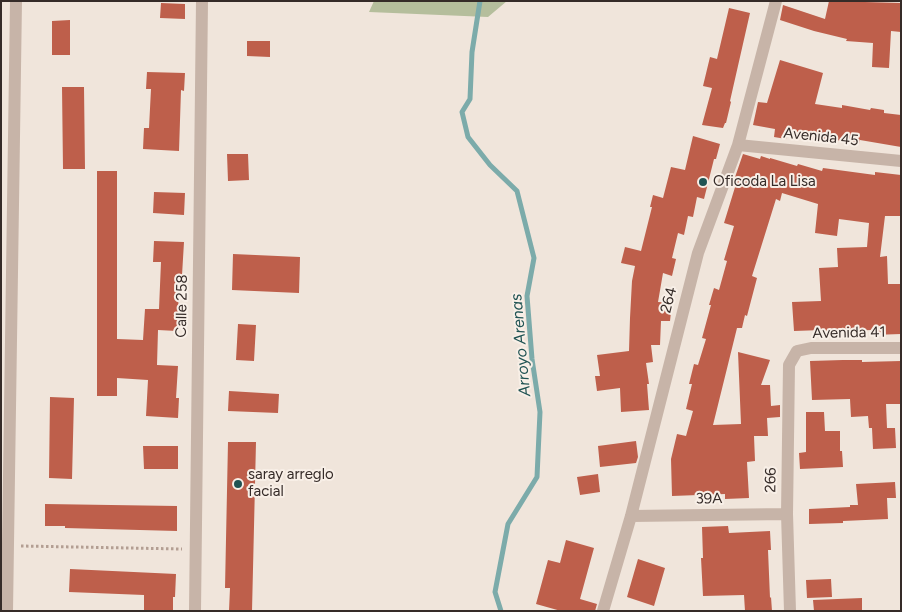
<!DOCTYPE html>
<html>
<head>
<meta charset="utf-8">
<style>
  body { margin:0 }
  #map { position:relative; width:902px; height:612px; overflow:hidden; background:#f0e5db; font-family:Figtree,sans-serif }
  canvas { display:block }
  .frame { position:absolute; inset:0; border:2px solid #352b28; pointer-events:none }
</style>
</head>
<body>
<div id="map">
<canvas width="902" height="612"></canvas>
<div class="frame"></div>
</div>
<script>
const g = document.querySelector('canvas').getContext('2d');
g.lineJoin = 'round';
function fill(path, color) { g.fillStyle = color; g.fill(path, 'evenodd'); }
const toPath = rows => new Path2D(rows.map(r => 'M' + r).join(''));
function stroke(path, color, width, dash) { g.strokeStyle = color; g.lineWidth = width; g.lineCap = dash ? 'butt' : 'round'; g.setLineDash(dash || []); g.stroke(path); }
function label(font, color, halo, rows, align = 'center') {
  g.font = font + ' Figtree,sans-serif'; g.lineWidth = 4; g.setLineDash([]); g.textBaseline = 'middle'; g.strokeStyle = halo; g.fillStyle = color; for (const [text, x, y, turn = 0] of rows) {
    g.save(); g.translate(x, y); g.rotate((+turn || 0) * Math.PI / 180); g.textAlign = isNaN(turn) ? turn : align; if (halo) g.strokeText(text, 0, 0); g.fillText(text, 0, 0); g.restore();
  }
}
const green = toPath([
  [374,1,507,1,488,17,369,12]
]);
const stream = toPath([
  [480,1,472,52,470,99,462,112,468,137,490,165,517,191,534,258,527,296,532,359,540,412,537,477,508,524,495,592,501,611]
]);
const building = toPath([
  [829,1,901,3,901,32,891,31,889,68,872,67,873,43,846,41,847,39,814,31,780,20,783,5,825,19],
  [161,3,185,4,185,19,160,18],
  [729,8,750,13,730,101,731,102,726,123,725,123,723,128,702,125,712,88,703,86,710,57,717,59],
  [70,20,70,55,52,55,52,21],
  [247,41,270,41,270,57,247,56],
  [780,60,823,73,815,104,842,108,842,105,870,110,871,108,884,110,884,113,901,115,901,147,860,140,859,144,831,139,830,143,787,136,786,139,774,137,775,129,753,125,758,102,767,103],
  [147,72,185,73,184,91,181,90,179,151,143,149,144,128,149,128,151,89,146,89],
  [62,87,84,87,85,169,63,169],
  [693,136,720,144,716,159,714,159,704,199,697,197,693,217,688,216,684,235,678,233,672,258,676,259,672,276,663,273,658,302,672,303,670,321,661,321,660,345,651,345,653,362,646,363,649,384,647,384,649,410,621,412,620,388,597,391,595,376,600,376,597,355,629,351,630,318,632,281,635,266,621,263,625,247,641,251,652,207,650,207,653,195,663,198,671,167,685,170],
  [227,154,248,154,249,180,228,181],
  [743,154,760,159,761,156,770,159,770,158,797,166,798,164,822,171,823,168,875,175,875,172,901,175,901,216,885,216,880,257,887,256,888,284,901,284,901,334,872,335,871,330,822,332,822,330,794,331,792,302,821,301,819,268,838,267,837,248,867,247,869,223,839,219,837,236,815,233,818,204,782,193,780,201,776,199,752,276,757,278,747,316,745,315,742,328,737,328,713,425,741,424,738,352,770,360,761,385,770,385,771,406,780,405,780,417,767,418,768,436,754,436,755,461,747,462,749,498,725,499,725,494,672,496,671,459,677,434,686,436,693,411,686,409,692,384,689,384,694,364,698,365,706,339,702,338,711,305,709,305,714,288,719,290,727,261,724,260,734,226,724,223,736,184,733,183],
  [97,171,117,171,117,339,143,340,145,309,159,309,161,262,153,262,154,241,184,242,181,292,179,292,177,331,158,330,157,365,178,366,176,398,179,398,178,418,146,416,148,380,117,378,117,396,97,396],
  [154,192,185,193,184,215,153,213],
  [233,254,300,257,299,293,232,290],
  [238,324,256,325,254,361,236,360],
  [843,360,862,360,862,362,901,361,901,404,886,404,887,428,895,428,896,448,873,449,872,428,869,428,868,416,851,417,850,399,812,400,810,361],
  [229,391,279,394,278,413,228,411],
  [50,397,74,398,72,479,49,478],
  [806,412,824,412,825,431,840,431,840,451,842,451,843,467,800,469,799,453,806,452],
  [636,441,638,457,636,463,600,467,598,446],
  [228,442,256,442,252,611,229,611,230,588,225,588],
  [143,446,178,446,178,469,144,469],
  [598,474,600,492,580,495,577,477],
  [895,482,896,498,887,498,888,519,843,521,843,523,809,524,809,509,850,507,850,505,858,505,856,484],
  [45,504,177,506,177,531,65,528,65,526,45,526],
  [728,526,729,533,770,531,771,550,768,550,770,598,771,597,772,611,745,611,744,595,703,596,701,558,703,558,702,527],
  [566,540,594,548,580,599,597,604,595,611,561,611,536,604,548,560,560,563],
  [638,559,665,568,654,606,627,597],
  [70,569,176,574,175,597,173,597,173,611,144,611,144,595,69,592],
  [831,579,832,597,807,598,806,580],
  [862,598,862,611,814,611,813,600]
]);
const path = toPath([
  [21,546,182,549]
]);
const minor = toPath([
  [738,145,901,161],
  [631,516,787,514],
  [7,611,16,1],
  [195,611,202,1],
  [603,611,631,516,698,253,738,145,776,1],
  [790,611,787,514,789,365,797,351,811,348,901,348]
]);
const markers = [
  [703,182,5,"#205353"],
  [238,484,5,"#205353"]
];
const streetNames = [
  ["Avenida 45",821,137,6],
  ["264",669,300,-76],
  ["Calle 258",182,306,-89],
  ["Avenida 41",849,333,-1],
  ["266",771,480,-89],
  ["39A",709,499,-1]
];
const poiNames = [
  ["Oficoda La Lisa",713,182],
  ["saray arreglo",248,475],
  ["facial",248,492]
];
const waterNames = [
  ["Arroyo Arenas",521,345,-95]
];
fill(green, '#b5be9c');
stroke(stream, '#7cabaa', 5);
fill(building, '#be5f4b');
stroke(path, '#b39e92', 3, [2.5, 2.5]);
stroke(minor, '#c7b4a8', 12);
for (const [x, y, r, color] of markers) { const dot = new Path2D(); dot.arc(x, y, r, 0, 2 * Math.PI); g.fillStyle = color; g.fill(dot); stroke(dot, '#f8efe7', 2); }
label('15px', '#352b28', '#f8efe7', streetNames);
label('15px', '#352b28', '#f8efe7', poiNames, 'left');
label('italic 16px', '#205353', '#f8efe7', waterNames);
</script>
</body>
</html>
